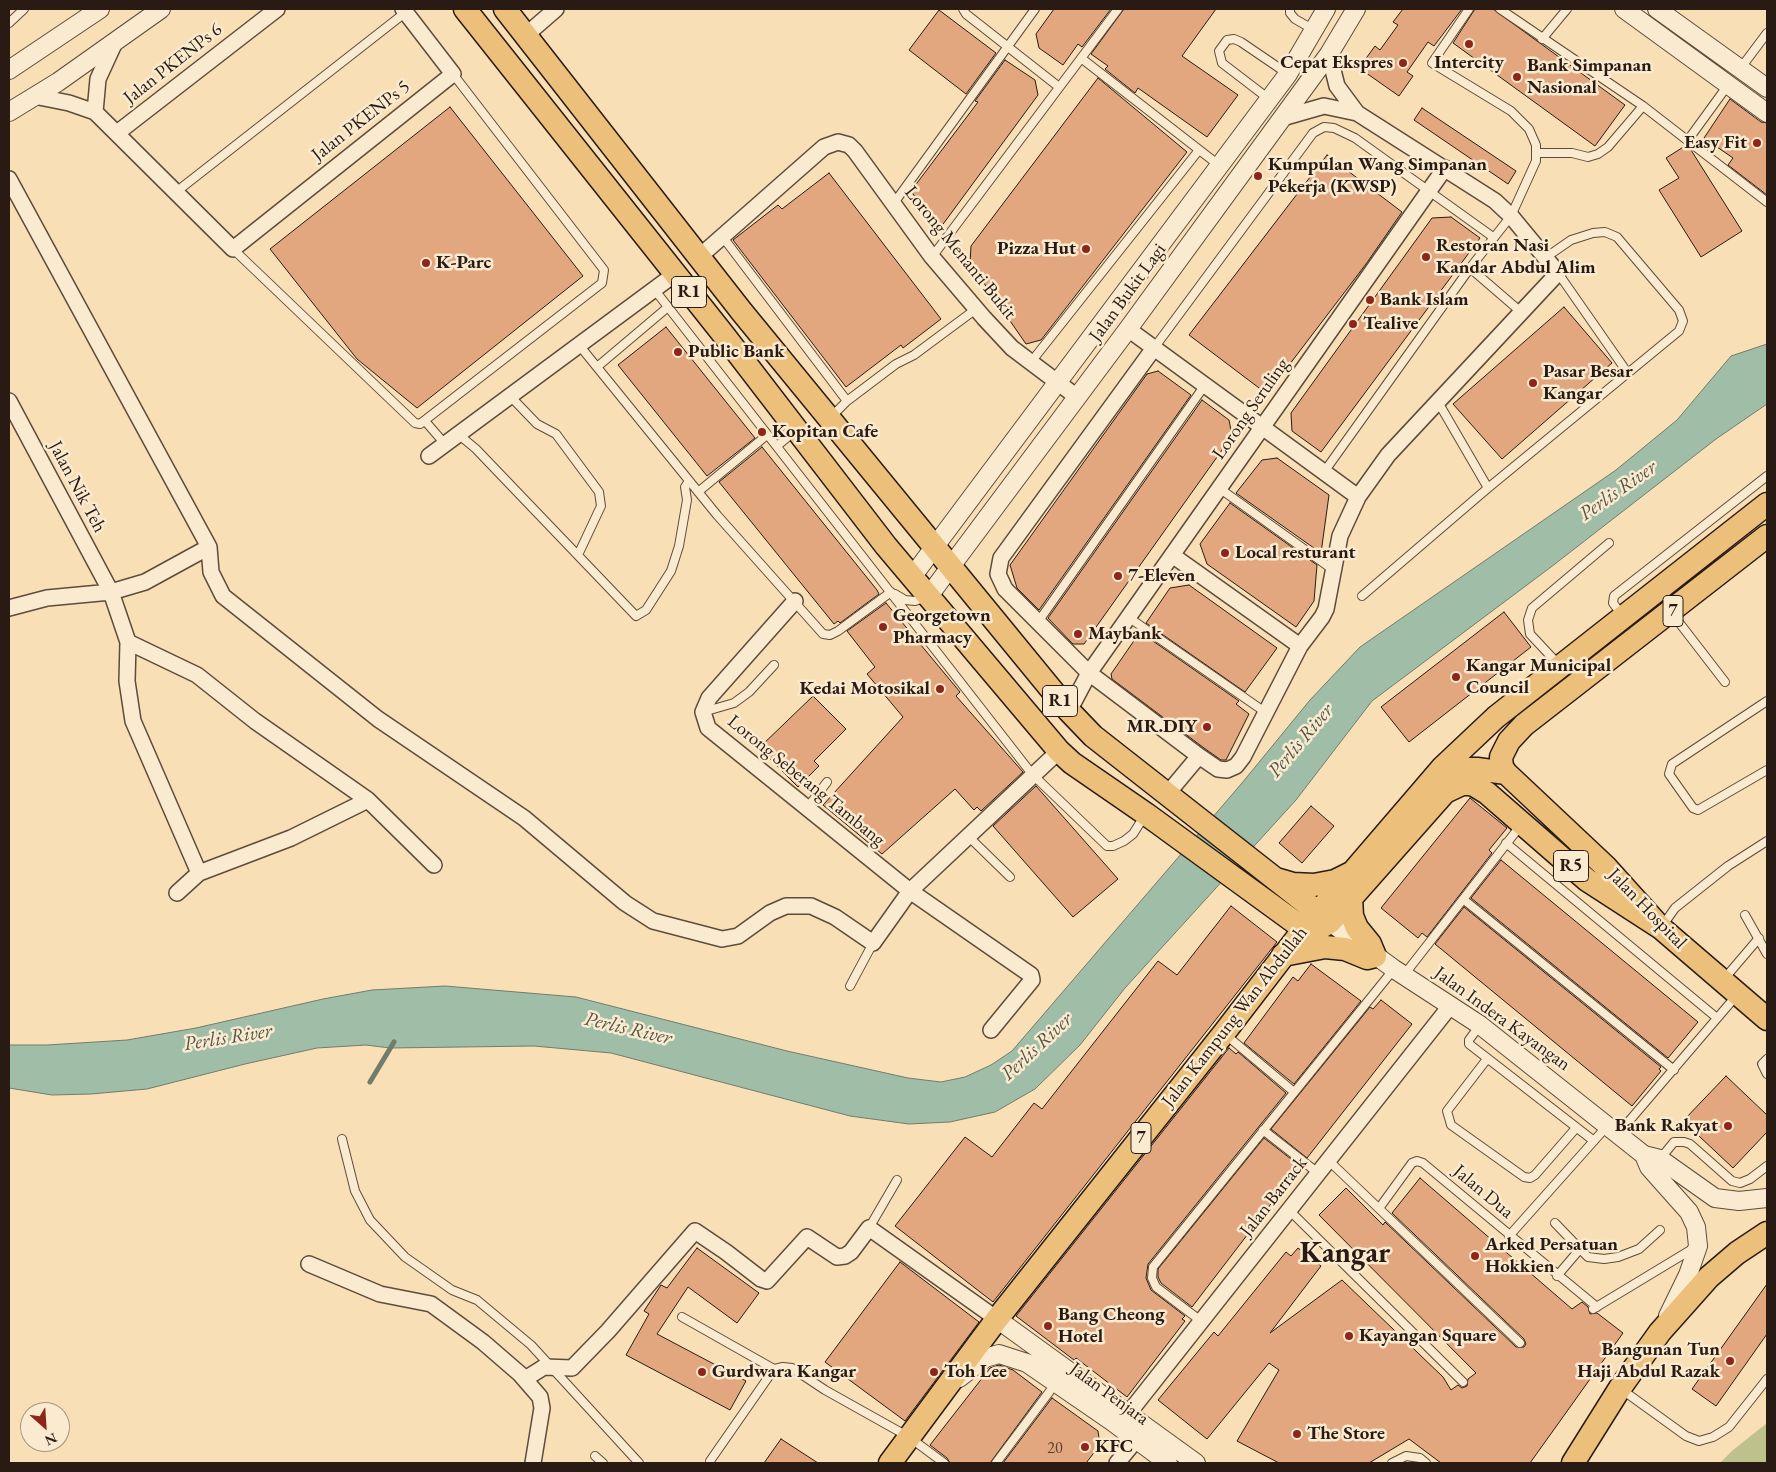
<!DOCTYPE html>
<html>
<head>
<meta charset="utf-8">
<style>
  body { margin:0 }
  #map { position:relative; width:1776px; height:1472px; overflow:hidden; background:#f8dfb5; font-family:"EB Garamond",serif }
  canvas { display:block }
  .frame { position:absolute; inset:0; border:10px solid #291b13; pointer-events:none }
  .north { position:absolute; left:20px; top:1402px; width:50px; height:50px; box-sizing:border-box; background:#faeacf; border:1px solid #a69784; border-radius:50%; rotate:154deg; font-size:14px; font-weight:700; line-height:20px; text-align:center; color:#291b13 }
  .north::after { content:''; display:block; margin:auto; width:18px; height:22px; background:#8f2418; clip-path:polygon(50% 0,100% 100%,50% 72%,0 100%) }
</style>
</head>
<body>
<div id="map">
<canvas width="1776" height="1472"></canvas>
<div class="frame"></div>
<div class="north">N</div>
</div>
<script>
const g = document.querySelector('canvas').getContext('2d');
g.lineJoin = 'round';
function fill(path, color) { g.fillStyle = color; g.fill(path, 'evenodd'); }
const toPath = rows => new Path2D(rows.map(r => 'M' + r).join(''));
function stroke(path, color, width, dash) { g.strokeStyle = color; g.lineWidth = width; g.lineCap = dash ? 'butt' : 'round'; g.setLineDash(dash || []); g.stroke(path); }
function label(font, color, halo, rows, align = 'center') {
  g.font = font + ' "EB Garamond",serif'; g.lineWidth = 5; g.setLineDash([]); g.textBaseline = 'middle'; g.strokeStyle = halo; g.fillStyle = color; for (const [text, x, y, turn = 0] of rows) {
    g.save(); g.translate(x, y); g.rotate((+turn || 0) * Math.PI / 180); g.textAlign = isNaN(turn) ? turn : align; if (halo) g.strokeText(text, 0, 0); g.fillText(text, 0, 0); g.restore();
  }
}
const green = toPath([
  [1767,1423,1767,1463,1720,1463,1733,1450]
]);
const water = toPath([
  [1767,344,1767,404,1716,439,1551,567,1372,701,1296,800,1125,988,1080,1045,1035,1089,995,1112,950,1122,909,1124,850,1116,611,1053,534,1046,390,1048,366,1045,317,1048,245,1064,147,1089,91,1094,52,1095,9,1088,9,1045,47,1045,127,1040,196,1028,323,999,372,990,445,986,576,997,787,1051,908,1078,941,1082,965,1077,991,1065,1012,1051,1242,783,1310,700,1360,647,1616,470,1677,420,1731,356,1767,344]
]);
const stream = toPath([
  [370,1082,394,1042]
]);
const building = toPath([
  [1054,9,1111,9,1082,47,1078,44,1063,65,1039,48,1036,34,1054,9],
  [1124,9,1216,9,1182,56,1238,95,1207,137,1138,88,1135,93,1105,69,1108,66,1091,54,1124,9],
  [1403,9,1462,9,1434,46,1428,42,1407,72,1413,76,1399,96,1359,68,1375,46,1380,50,1398,25,1393,22,1403,9],
  [1475,9,1493,9,1625,105,1595,146,1453,43,1475,9],
  [939,10,996,53,966,94,909,50,939,10],
  [1005,60,1035,80,1038,95,938,231,911,191,978,102,975,101,1005,60],
  [1098,78,1187,152,1041,340,1026,344,970,263,971,246,1098,78],
  [1730,99,1761,122,1767,123,1767,195,1728,165,1733,158,1704,138,1730,99],
  [450,107,583,276,417,408,357,359,270,249,450,107],
  [1422,108,1516,171,1508,184,1414,120,1422,108],
  [1685,146,1691,150,1742,231,1701,257,1659,190,1679,178,1666,158,1685,146],
  [1327,155,1402,212,1366,264,1267,394,1189,335,1327,155],
  [829,173,941,319,903,348,901,345,846,387,733,240,778,205,782,209,829,173],
  [1451,217,1480,238,1321,452,1292,431,1291,413,1432,218,1451,217],
  [1564,307,1612,363,1502,459,1453,404,1564,307],
  [666,327,755,438,707,476,618,365,666,327],
  [1158,371,1191,395,1039,610,1017,588,1010,565,1147,374,1158,371],
  [1202,400,1229,420,1232,436,1084,644,1073,644,1048,618,1202,400],
  [762,447,877,590,879,594,840,623,838,621,834,624,719,482,762,447],
  [1277,458,1329,495,1321,553,1236,493,1262,460,1277,458],
  [1230,503,1317,565,1314,601,1296,627,1207,564,1200,544,1230,503],
  [1189,585,1277,648,1245,692,1146,623,1170,588,1189,585],
  [886,603,960,692,956,696,1023,772,981,811,977,807,974,810,955,789,882,854,823,805,903,717,867,674,875,667,847,631,886,603],
  [1504,612,1531,647,1409,742,1381,707,1504,612],
  [1140,632,1239,701,1236,704,1249,714,1226,760,1221,760,1204,748,1112,679,1111,674,1140,632],
  [813,696,846,729,814,761,819,766,798,787,759,748,813,696],
  [1036,786,1118,879,1073,917,993,826,1036,786],
  [1470,798,1507,828,1489,850,1492,853,1427,937,1422,933,1418,938,1381,908,1470,798],
  [1311,806,1334,826,1302,863,1279,843,1311,806],
  [1501,860,1698,1022,1668,1058,1471,898,1501,860],
  [1231,906,1277,942,993,1302,895,1226,965,1137,992,1157,1034,1103,1042,1109,1158,961,1177,975,1231,906],
  [1464,907,1661,1067,1659,1069,1661,1071,1632,1106,1435,944,1464,907],
  [1311,964,1361,1001,1294,1084,1244,1043,1293,977,1298,981,1311,964],
  [1381,1000,1412,1024,1307,1158,1271,1129,1370,1007,1373,1009,1381,1000],
  [1229,1048,1236,1054,1238,1052,1286,1093,1148,1264,1146,1278,1151,1290,1185,1316,1182,1319,1185,1321,1127,1397,1076,1358,1074,1360,1016,1316,1229,1048],
  [1726,1076,1767,1115,1767,1132,1733,1168,1683,1121,1726,1076],
  [1264,1138,1300,1166,1192,1307,1161,1283,1158,1277,1158,1269,1264,1138],
  [1420,1178,1572,1309,1582,1302,1588,1307,1590,1314,1597,1313,1623,1333,1530,1463,1441,1463,1409,1439,1369,1463,1279,1463,1237,1441,1279,1370,1269,1363,1207,1439,1158,1400,1214,1332,1218,1336,1286,1252,1291,1256,1298,1248,1321,1266,1270,1333,1342,1280,1443,1377,1451,1390,1458,1385,1462,1388,1467,1386,1468,1379,1476,1373,1319,1215,1346,1188,1383,1225,1385,1222,1516,1347,1524,1347,1526,1344,1524,1339,1392,1213,1420,1178],
  [697,1248,759,1293,737,1323,688,1287,657,1334,746,1381,730,1410,626,1355,649,1314,644,1311,661,1285,667,1288,697,1248],
  [900,1262,979,1322,905,1421,825,1362,900,1262],
  [1767,1284,1767,1334,1716,1406,1692,1389,1767,1284],
  [999,1365,1013,1370,1042,1392,990,1463,950,1463,947,1458,930,1445,990,1368,999,1365],
  [1052,1398,1098,1431,1100,1445,1086,1463,1003,1463,1052,1398],
  [781,1439,818,1463,764,1463,781,1439]
]);
const service = toPath([
  [963,9,966,14,1059,87],
  [1290,9,1290,13,1295,19,1314,30],
  [1500,9,1643,106,1767,202],
  [9,23,24,9],
  [1542,39,1567,9],
  [1081,58,1220,166],
  [1740,69,1767,33],
  [1269,99,1222,63,1219,51,1227,40,1234,39,1241,42,1288,74],
  [1688,140,1728,85],
  [1537,153,1572,153,1588,157,1598,154,1608,147,1643,106],
  [176,192,406,12],
  [894,203,1035,9],
  [722,236,847,401],
  [233,249,415,423,420,424,602,283,604,270,453,74],
  [932,257,1118,9],
  [1470,268,1521,312],
  [1558,273,1627,372],
  [654,289,1032,774,1107,846,1113,846,1124,841,1133,834,1145,815],
  [579,345,717,515,823,634,830,635,838,631,891,592],
  [1154,348,1313,133,1324,127,1334,128,1355,138,1493,237],
  [1031,362,1199,150],
  [597,367,668,307],
  [510,396,537,424,556,434,599,492,601,506,578,555],
  [1438,402,1488,488],
  [830,418,847,401,896,364,914,355,976,309],
  [425,421,445,444],
  [458,434,476,449,636,616,646,610,671,571,679,546,687,500,685,487,689,481],
  [777,446,795,431],
  [1324,472,1470,268,1511,216,1536,161,1536,145,1529,129,1511,111,1432,63,1469,9],
  [1219,488,1332,569],
  [698,492,767,435],
  [895,594,905,600,915,601,927,597],
  [1362,596,1488,488,1679,331,1683,321,1679,310,1617,237,1605,232,1593,233,1571,240,1545,258],
  [1671,612,1725,682],
  [1622,615,1613,603,1614,596,1767,476],
  [1128,617,1265,712],
  [1038,622,1205,385],
  [1559,665,1530,634,1528,620,1532,608,1609,543],
  [1767,701,1672,764,1669,774,1693,808,1698,810,1767,770],
  [703,712,734,703,749,692,774,665],
  [807,808,827,782],
  [969,837,1010,877],
  [1506,843,1717,1018],
  [1463,899,1674,1070],
  [1745,915,1767,954],
  [1663,925,1675,908,1728,866,1767,841],
  [1404,975,1521,825],
  [1724,979,1759,938],
  [850,986,873,943],
  [1480,1025,1469,1040,1469,1044,1594,1141],
  [1226,1035,1294,1092],
  [1487,1059,1447,1111,1451,1125,1524,1177,1530,1178,1535,1175,1576,1128],
  [1767,1059,1762,1064,1767,1074],
  [1263,1130,1318,1173],
  [1618,1134,1737,995],
  [342,1139,355,1191,370,1220,405,1257,452,1290,477,1300,531,1345,639,1463],
  [1660,1159,1674,1142,1684,1142,1690,1144,1732,1181,1740,1183,1750,1179,1767,1166],
  [1328,1160,1520,1343],
  [1380,1207,1412,1163,1417,1161,1423,1163,1597,1307],
  [1289,1210,1463,1382],
  [1555,1223,1580,1249],
  [869,1228,897,1180],
  [1509,1236,1608,1125],
  [1557,1276,1580,1249,1588,1257,1604,1259,1618,1257,1639,1249,1660,1230],
  [1593,1309,1694,1248],
  [682,1317,774,1369],
  [1201,1321,1156,1287,1152,1278,1153,1267,1394,969],
  [1621,1389,1686,1436,1699,1441,1713,1437,1729,1427,1767,1379],
  [595,1456,603,1463],
  [710,1461,774,1369,783,1367,792,1368,825,1390,909,1437,944,1463],
  [996,1463,1050,1391],
  [1392,1463,1406,1456,1420,1458,1426,1463]
]);
const minor = toPath([
  [526,35,556,9],
  [34,96,69,103,95,112,233,249,453,74,403,9],
  [95,112,98,79,115,42],
  [1282,118,1324,106,1357,113],
  [117,133,277,9],
  [9,179,209,547,211,572,223,596,378,719,524,818,625,903,653,921,722,939,738,936,770,913,786,906,811,906,835,917,873,943,910,891,1059,751],
  [699,257,824,147,838,142,849,145,855,151,932,257,984,318,1012,348,1077,397],
  [1128,329,1358,497],
  [1154,348,1001,558,998,574,1005,589,1089,673,1199,756,1218,769,1227,770,1236,766,1243,757,1300,646,1322,617,1326,609,1340,536,1358,497,1388,455,1558,273,1511,216,1495,201,1357,113,1337,86,1329,54],
  [9,401,111,592,128,642,127,681,133,721,199,873],
  [429,456,675,274],
  [1172,555,1300,646],
  [795,601,709,698,703,712,708,728,910,891,1031,975,1032,980,991,1030],
  [9,608,47,598,111,592,145,582,209,547],
  [128,642,197,675,255,721,368,800,434,865],
  [1069,711,1089,673,1445,168],
  [1168,793,1199,756],
  [177,893,199,873,291,838,368,800],
  [309,1264,380,1294,431,1304,483,1342,520,1374,540,1397,542,1408,533,1463],
  [525,1379,544,1367,572,1368,608,1331,695,1231,726,1252,761,1279,767,1281,807,1237,837,1257,845,1256,851,1252,869,1228,997,1319],
  [1128,1414,1451,1005],
  [1117,1463,1136,1440]
]);
const tertiary = toPath([
  [1624,9,1767,113],
  [1657,9,1767,88],
  [9,70,100,9],
  [9,112,58,82,161,9],
  [912,577,1288,74,1326,9],
  [928,597,1128,329,1329,54,1356,9],
  [1330,922,1394,969,1480,1025,1644,1155,1660,1159,1715,1198,1739,1201,1767,1198],
  [1644,1155,1649,1167,1689,1212,1696,1227,1698,1246,1688,1275,1668,1316],
  [997,1319,1196,1463],
  [959,1378,985,1358,999,1354,1027,1363,1110,1420,1168,1463]
]);
const primary = toPath([
  [465,9,723,334,886,546,1059,751,1072,763,1146,814,1304,929,1317,930,1330,922,1445,792,1462,784,1468,784,1474,785,1487,793,1587,880,1661,928],
  [505,9,742,312,1069,711,1093,736,1329,921],
  [1767,536,1524,725,1509,741,1501,757,1502,767,1506,773,1606,867,1661,928,1767,1019],
  [1446,772,1460,769,1477,769,1506,773],
  [1276,879,1293,884,1314,885,1335,881,1351,873],
  [1283,955,1325,947,1345,949,1367,958,1375,956,1370,944,1357,928,1352,916,1351,897],
  [890,1463,997,1319,1224,1033,1304,929,1443,767,1496,717,1767,504],
  [1573,1463,1620,1388,1660,1332,1709,1277,1737,1253,1767,1233]
]);
const markers = [
  [1469,44,5,"#8f2418"],
  [1403,63,5,"#8f2418"],
  [1517,77,5,"#8f2418"],
  [1757,143,5,"#8f2418"],
  [1258,176,5,"#8f2418"],
  [1086,249,5,"#8f2418"],
  [1426,257,5,"#8f2418"],
  [426,263,5,"#8f2418"],
  [1370,300,5,"#8f2418"],
  [1353,324,5,"#8f2418"],
  [678,352,5,"#8f2418"],
  [1533,383,5,"#8f2418"],
  [762,432,5,"#8f2418"],
  [1225,553,5,"#8f2418"],
  [1118,576,5,"#8f2418"],
  [883,627,5,"#8f2418"],
  [1078,634,5,"#8f2418"],
  [1456,677,5,"#8f2418"],
  [940,689,5,"#8f2418"],
  [1207,727,5,"#8f2418"],
  [1728,1126,5,"#8f2418"],
  [1475,1256,5,"#8f2418"],
  [1048,1326,5,"#8f2418"],
  [1349,1336,5,"#8f2418"],
  [1730,1361,5,"#8f2418"],
  [702,1372,5,"#8f2418"],
  [934,1372,5,"#8f2418"],
  [1297,1434,5,"#8f2418"],
  [1085,1447,5,"#8f2418"]
];
const numberNames = [
  ["20",1055,1449]
];
const shields = [
  [689,292,35],
  [1673,611,20],
  [1060,701,35],
  [1571,866,35],
  [1141,1138,20]
];
const shieldNames = [
  ["R1",689,292],
  ["7",1673,611],
  ["R1",1060,701],
  ["R5",1571,866],
  ["7",1141,1138]
];
const poiNames = [
  ["Cepat Ekspres",1393,63,"right"],
  ["Intercity",1469,63,"center"],
  ["Bank Simpanan",1527,66],
  ["Nasional",1527,88],
  ["Easy Fit",1747,143,"right"],
  ["Kumpulan Wang Simpanan",1268,165],
  ["Pekerja (KWSP)",1268,187],
  ["Restoran Nasi",1436,246],
  ["Kandar Abdul Alim",1436,268],
  ["Pizza Hut",1076,249,"right"],
  ["K-Parc",436,263],
  ["Bank Islam",1380,300],
  ["Tealive",1363,324],
  ["Public Bank",688,352],
  ["Pasar Besar",1543,372],
  ["Kangar",1543,394],
  ["Kopitan Cafe",772,432],
  ["Local resturant",1235,553],
  ["7-Eleven",1128,576],
  ["Georgetown",893,616],
  ["Pharmacy",893,638],
  ["Maybank",1088,634],
  ["Kangar Municipal",1466,666],
  ["Council",1466,688],
  ["Kedai Motosikal",930,689,"right"],
  ["MR.DIY",1197,727,"right"],
  ["Bank Rakyat",1718,1126,"right"],
  ["Arked Persatuan",1485,1245],
  ["Hokkien",1485,1267],
  ["Bang Cheong",1058,1315],
  ["Hotel",1058,1337],
  ["Kayangan Square",1359,1336],
  ["Bangunan Tun",1720,1350,"right"],
  ["Haji Abdul Razak",1720,1372,"right"],
  ["Gurdwara Kangar",712,1372],
  ["Toh Lee",944,1372],
  ["The Store",1307,1434],
  ["KFC",1095,1447]
];
const streetNames = [
  ["Jalan PKENPs 6",173,64,-38],
  ["Jalan PKENPs 5",361,121,-38],
  ["Lorong Menanti Bukit",960,253,51],
  ["Jalan Bukit Lagi",1128,293,-54],
  ["Lorong Seruling",1251,409,-55],
  ["Jalan Nik Teh",77,487,62],
  ["Lorong Seberang Tambang",806,781,39],
  ["Jalan Hospital",1647,909,46],
  ["Jalan Kampung Wan Abdullah",1235,1017,-52],
  ["Jalan Indera Kayangan",1502,1019,36],
  ["Jalan Dua",1483,1192,40],
  ["Jalan Barrack",1274,1197,-52],
  ["Jalan Penjara",1109,1394,36]
];
const waterNames = [
  ["Perlis River",1618,491,-35],
  ["Perlis River",1301,741,-50],
  ["Perlis River",628,1029,13],
  ["Perlis River",228,1038,-9],
  ["Perlis River",1037,1047,-43]
];
const townNames = [
  ["Kangar",1345,1254]
];
fill(green, '#bfc18c');
fill(water, '#9fbda7');
stroke(water, '#707c6c', 1);
stroke(stream, '#707c6c', 5);
fill(building, '#e3a780');
stroke(building, '#291b13', 1);
stroke(service, '#5d4c3c', 10);
stroke(minor, '#5d4c3c', 18);
stroke(tertiary, '#5d4c3c', 20);
stroke(primary, '#291b13', 25);
stroke(service, '#faeacf', 8);
stroke(minor, '#faeacf', 15);
stroke(tertiary, '#faeacf', 18);
stroke(primary, '#ecc07a', 22);
for (const [x, y, r, color] of markers) { const dot = new Path2D(); dot.arc(x, y, r, 0, 2 * Math.PI); g.fillStyle = color; g.fill(dot); stroke(dot, '#faeacf', 2); }
label('16px', '#583e2e', null, numberNames);
for (const [x, y, w] of shields) { const box = new Path2D(); box.roundRect(x - w / 2, y - 15.5, w, 31, 4); g.fillStyle = '#faeacf'; g.fill(box); stroke(box, '#291b13', 1); }
label('bold 18px', '#291b13', null, shieldNames);
label('bold 19px', '#291b13', '#faeacf', poiNames, 'left');
label('19px', '#291b13', '#faeacf', streetNames);
label('italic 20px', '#525447', '#faeacf', waterNames);
label('bold 29px', '#291b13', '#faeacf', townNames);
</script>
</body>
</html>
